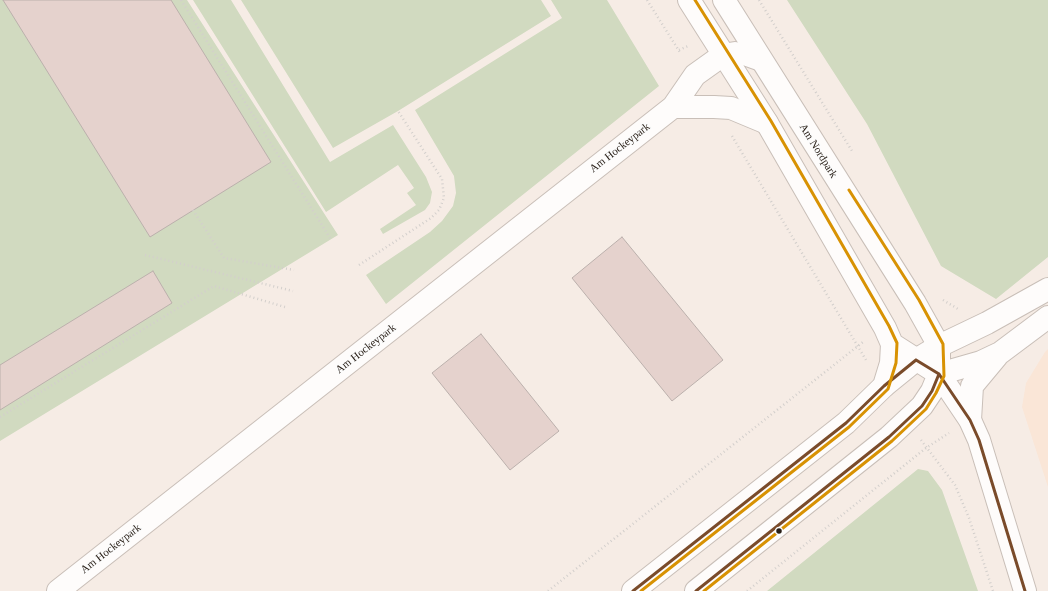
<!DOCTYPE html>
<html>
<head>
<meta charset="utf-8">
<style>
  body { margin:0 }
  canvas { display:block; background:#f6ece5 }
</style>
</head>
<body>
<canvas width="1048" height="591"></canvas>
<script>
const g = document.querySelector('canvas').getContext('2d');
g.lineJoin = 'round';
function fill(path, color) { g.fillStyle = color; g.fill(path, 'evenodd'); }
const toPath = rows => new Path2D(rows.map(r => 'M' + r).join(''));
function stroke(path, color, width, dash) { g.strokeStyle = color; g.lineWidth = width; g.lineCap = dash ? 'butt' : 'round'; g.setLineDash(dash || []); g.stroke(path); }
function label(font, color, halo, rows, align = 'center') {
  g.font = font + ' Georgia,serif'; g.lineWidth = 3; g.setLineDash([]); g.textBaseline = 'middle'; g.strokeStyle = halo; g.fillStyle = color; for (const [text, x, y, turn = 0] of rows) {
    g.save(); g.translate(x, y); g.rotate((+turn || 0) * Math.PI / 180); g.textAlign = isNaN(turn) ? turn : align; if (halo) g.strokeText(text, 0, 0); g.fillText(text, 0, 0); g.restore();
  }
}
const built = toPath([
  [1048,349,1048,487,1022,407,1026,383,1045,352]
]);
const green = toPath([
  [0,0,187,0,338,235,0,441],
  [193,0,231,0,330,162,393,125,426,177,432,192,430,203,425,210,383,234,380,229,416,205,407,193,414,188,398,165,326,212],
  [241,0,541,0,551,16,398,111,333,148],
  [551,0,607,0,659,86,386,304,366,275,430,232,442,221,453,206,456,193,454,176,415,110,562,18],
  [787,0,1048,0,1048,257,996,299,941,266,867,124],
  [918,469,928,471,942,490,978,591,767,591]
]);
const building = toPath([
  [3,0,171,0,271,162,150,237,3,0],
  [622,237,723,360,672,401,572,278,622,237],
  [153,271,172,303,0,410,0,365,153,271],
  [481,334,559,431,510,470,432,373,481,334]
]);
const path = toPath([
  [181,0,330,238],
  [647,0,681,54],
  [759,0,852,151],
  [679,50,688,46],
  [732,136,866,360],
  [193,210,224,258,294,270],
  [145,255,293,291],
  [359,265,431,218,439,210,444,198,442,179,398,111],
  [943,300,958,309],
  [0,417,214,286,285,307],
  [921,440,955,485,969,518,993,591],
  [548,591,863,342],
  [747,591,926,448,949,433]
]);
const street = toPath([
  [673,107,714,107,731,108,767,123],
  [939,374,981,362,1000,353,1048,317],
  [884,386,916,360,939,346,987,323,1048,289],
  [970,420,972,386,997,356],
  [58,591,673,107,695,75,723,55,735,53,747,55,761,60]
]);
const secondary = toPath([
  [892,344,939,374,970,420,979,440,1025,591],
  [633,591,846,423,884,386,891,363,892,344,885,328,767,123,689,0],
  [696,591,889,437,922,406,932,391,939,374,939,346,915,303,724,0]
]);
const bus1 = toPath([
  [916,360,939,374,970,420,979,440,1025,591],
  [633,591,846,423,884,386,916,360],
  [696,591,889,437,922,406,932,391,939,374]
]);
const bus2 = toPath([
  [641,591,849,427,888,389,896,363,897,343,889,326,771,121,695,0],
  [704,591,892,441,926,409,936,393,944,376,943,344,919,300,849,190]
]);
const markers = [
  [779,531,3.5,"#281e16"]
];
const streetNames = [
  ["Am Hockeypark",620,148,-38],
  ["Am Nordpark",818,151,58],
  ["Am Hockeypark",366,349,-38],
  ["Am Hockeypark",111,549,-38]
];
fill(built, '#fae6d7');
fill(green, '#d1dac0');
fill(building, '#e5d2cd');
stroke(building, '#bbb0ac', 1);
stroke(street, '#c9bfb8', 24);
stroke(secondary, '#c9bfb8', 24);
stroke(path, '#d3cfcc', 2.5, [1, 3]);
stroke(street, '#fefcfb', 22);
stroke(secondary, '#fefcfb', 22);
stroke(bus1, '#7a4b2a', 3);
stroke(bus2, '#d89203', 3);
for (const [x, y, r, color] of markers) { const dot = new Path2D(); dot.arc(x, y, r, 0, 2 * Math.PI); g.fillStyle = color; g.fill(dot); stroke(dot, '#fcfcfc', 1.5); }
label('11px', '#281e16', '#fcfcfc', streetNames);
</script>
</body>
</html>
